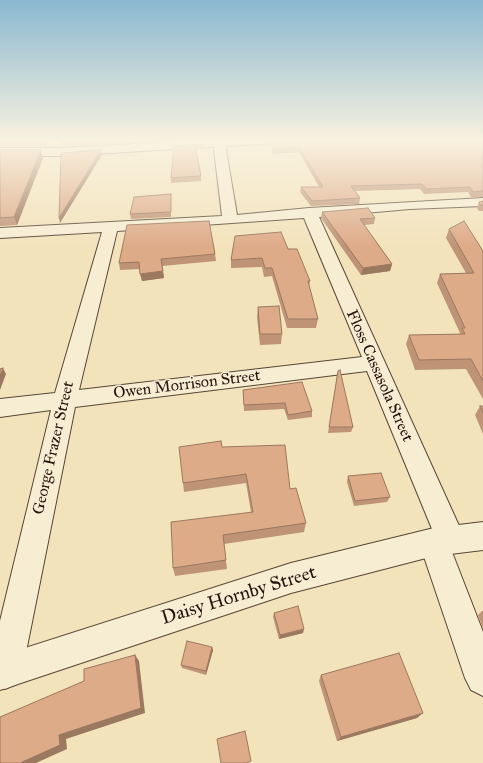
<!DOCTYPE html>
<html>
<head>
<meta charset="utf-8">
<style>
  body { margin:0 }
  canvas { display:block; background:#f2e3bb }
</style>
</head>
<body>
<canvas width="483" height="763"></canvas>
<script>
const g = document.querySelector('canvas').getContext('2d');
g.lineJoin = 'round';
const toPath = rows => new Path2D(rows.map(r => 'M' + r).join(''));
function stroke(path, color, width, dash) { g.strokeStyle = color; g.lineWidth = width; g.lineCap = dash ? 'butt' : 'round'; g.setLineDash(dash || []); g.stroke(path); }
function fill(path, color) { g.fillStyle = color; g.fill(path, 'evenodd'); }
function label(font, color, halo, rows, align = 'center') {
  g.font = font + ' "IM FELL Great Primer",serif'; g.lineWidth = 3; g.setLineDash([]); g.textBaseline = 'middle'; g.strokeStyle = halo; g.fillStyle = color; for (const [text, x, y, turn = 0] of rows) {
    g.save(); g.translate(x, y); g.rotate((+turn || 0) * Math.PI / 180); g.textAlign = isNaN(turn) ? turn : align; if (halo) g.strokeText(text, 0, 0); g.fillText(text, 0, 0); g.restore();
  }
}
const minor = toPath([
  [215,140,227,140,226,150,237,215,309,208,483,198,483,206,410,209,319,217,465,539,461,549,452,552,483,632,483,696,471,690,465,678,419,542,424,532,432,529,367,371,75,407,22,672,17,684,5,689,0,687,0,621,51,410,0,417,0,399,55,393,102,232,0,238,0,228,222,216,214,150,215,140],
  [304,218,362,357,79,390,117,231,304,218]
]);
const tertiary = toPath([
  [207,140,281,140,276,143,60,156,0,156,0,148,60,148,207,140],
  [483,522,483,550,434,556,291,593,0,690,0,656,291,563,434,528,483,522]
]);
const wall = toPath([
  [0,140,50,140,48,146,0,146],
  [61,140,150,140,151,142,62,146],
  [272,140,483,140,483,197,471,197,468,192,424,194,420,189,355,191,360,198,359,204,311,206,300,192,301,187,319,187,299,152,272,154],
  [203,144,203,149,196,149,201,176,201,181,171,183,171,178,174,146],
  [0,150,43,158,17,225,0,226],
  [171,198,171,217,131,219,130,214],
  [483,201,483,211,479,211,477,208,479,202],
  [322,212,375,218,374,224,364,225,392,264,390,271,361,275,321,218],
  [449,229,483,251,483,399,466,369,415,370,406,344,409,335,459,334,460,333,437,283,440,274,466,273,446,238],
  [288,249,310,281,309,286,318,319,316,328,287,328,272,276,264,277,262,267,231,268,231,260],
  [215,254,216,261,162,266,164,278,142,281,140,269,120,270,119,263],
  [258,307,282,334,281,344,260,345,257,317],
  [337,376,353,427,351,432,328,433],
  [243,390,312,411,312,417,288,420,284,409,244,411],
  [480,406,483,406,483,434,475,415],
  [222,447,290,489,306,523,304,532,224,544,227,569,175,576,173,568,251,512,246,483,184,492,183,483],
  [348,476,390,497,387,502,354,506,347,482],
  [482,611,483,611,483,628,478,615],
  [274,613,303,633,279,639,273,617],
  [212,647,213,650,206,675,182,668,181,665],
  [321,675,417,718,337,741,319,681]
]);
const shadedWall = toPath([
  [46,140,50,140,48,146],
  [41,150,43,158,17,225,14,217],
  [101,150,102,155,60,223,59,218],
  [392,264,390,271,361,275,363,268],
  [163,271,164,278,142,281,140,274],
  [3,368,6,374,0,390,0,376],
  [304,629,303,633,279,639,280,635],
  [212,647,213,650,206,675,206,671],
  [135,655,139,661,145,713,66,739,67,749,36,763,20,763,59,735],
  [423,713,417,718,337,741,341,737]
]);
const building = toPath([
  [61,140,91,140,61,142,61,140],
  [272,140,483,140,483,191,473,192,470,187,426,189,422,184,351,186,360,198,312,201,301,187,323,187,299,147,272,149,272,140],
  [203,144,195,145,201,176,171,178,174,146,203,144],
  [0,150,41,150,14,217,0,218,0,150],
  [101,150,59,218,61,153,101,150],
  [171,194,171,212,130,214,134,197,171,194],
  [483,201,483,206,481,206,479,202,483,201],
  [368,208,375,218,360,219,392,264,363,268,322,212,368,208],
  [209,221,215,254,161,259,163,271,140,274,139,262,119,263,127,225,209,221],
  [464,221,483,251,483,381,471,359,419,360,409,335,465,334,462,328,465,328,440,274,474,273,449,229,464,221],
  [281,232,288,249,297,249,310,281,308,281,318,319,288,319,272,268,265,268,262,258,231,260,235,236,281,232],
  [279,306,282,334,260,334,258,307,279,306],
  [3,368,0,376,0,369,3,368],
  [340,370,353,427,329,427,338,371,340,370],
  [302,382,312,411,288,415,285,403,244,405,243,390,302,382],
  [480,406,483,406,483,413,480,406],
  [221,441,222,447,285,445,290,489,296,488,306,523,223,535,226,560,173,568,171,522,253,512,246,474,183,483,179,447,221,441],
  [381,473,390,497,355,501,348,476,381,473],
  [298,606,304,629,280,635,274,613,298,606],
  [187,641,212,647,206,671,181,665,187,641],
  [399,653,423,713,341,737,321,675,399,653],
  [135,655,141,708,59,735,60,745,20,763,0,763,0,717,84,681,84,669,135,655],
  [245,731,251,761,246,763,221,763,217,739,245,731]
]);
const streetNames = [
  ["Floss Cassasola Street",379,376,66],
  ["Owen Morrison Street",187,385,-7],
  ["George Frazer Street",54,448,-77]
];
const nearStreetnames = [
  ["Daisy Hornby Street",239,596,-17]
];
stroke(minor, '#584636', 2);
stroke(tertiary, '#584636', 2);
fill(minor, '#f7edd3');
fill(tertiary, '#f7edd3');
fill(wall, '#bf9376');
fill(shadedWall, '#9b7860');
fill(building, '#deab89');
stroke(building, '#9b7860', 1);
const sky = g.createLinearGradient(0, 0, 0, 247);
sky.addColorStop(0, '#89b8d0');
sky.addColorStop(0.57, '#f9f2e0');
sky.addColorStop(1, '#f9f2e000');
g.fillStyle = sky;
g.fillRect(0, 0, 483, 247);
label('16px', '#24110a', '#f7edd3', streetNames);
label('19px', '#24110a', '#f7edd3', nearStreetnames);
</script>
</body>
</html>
